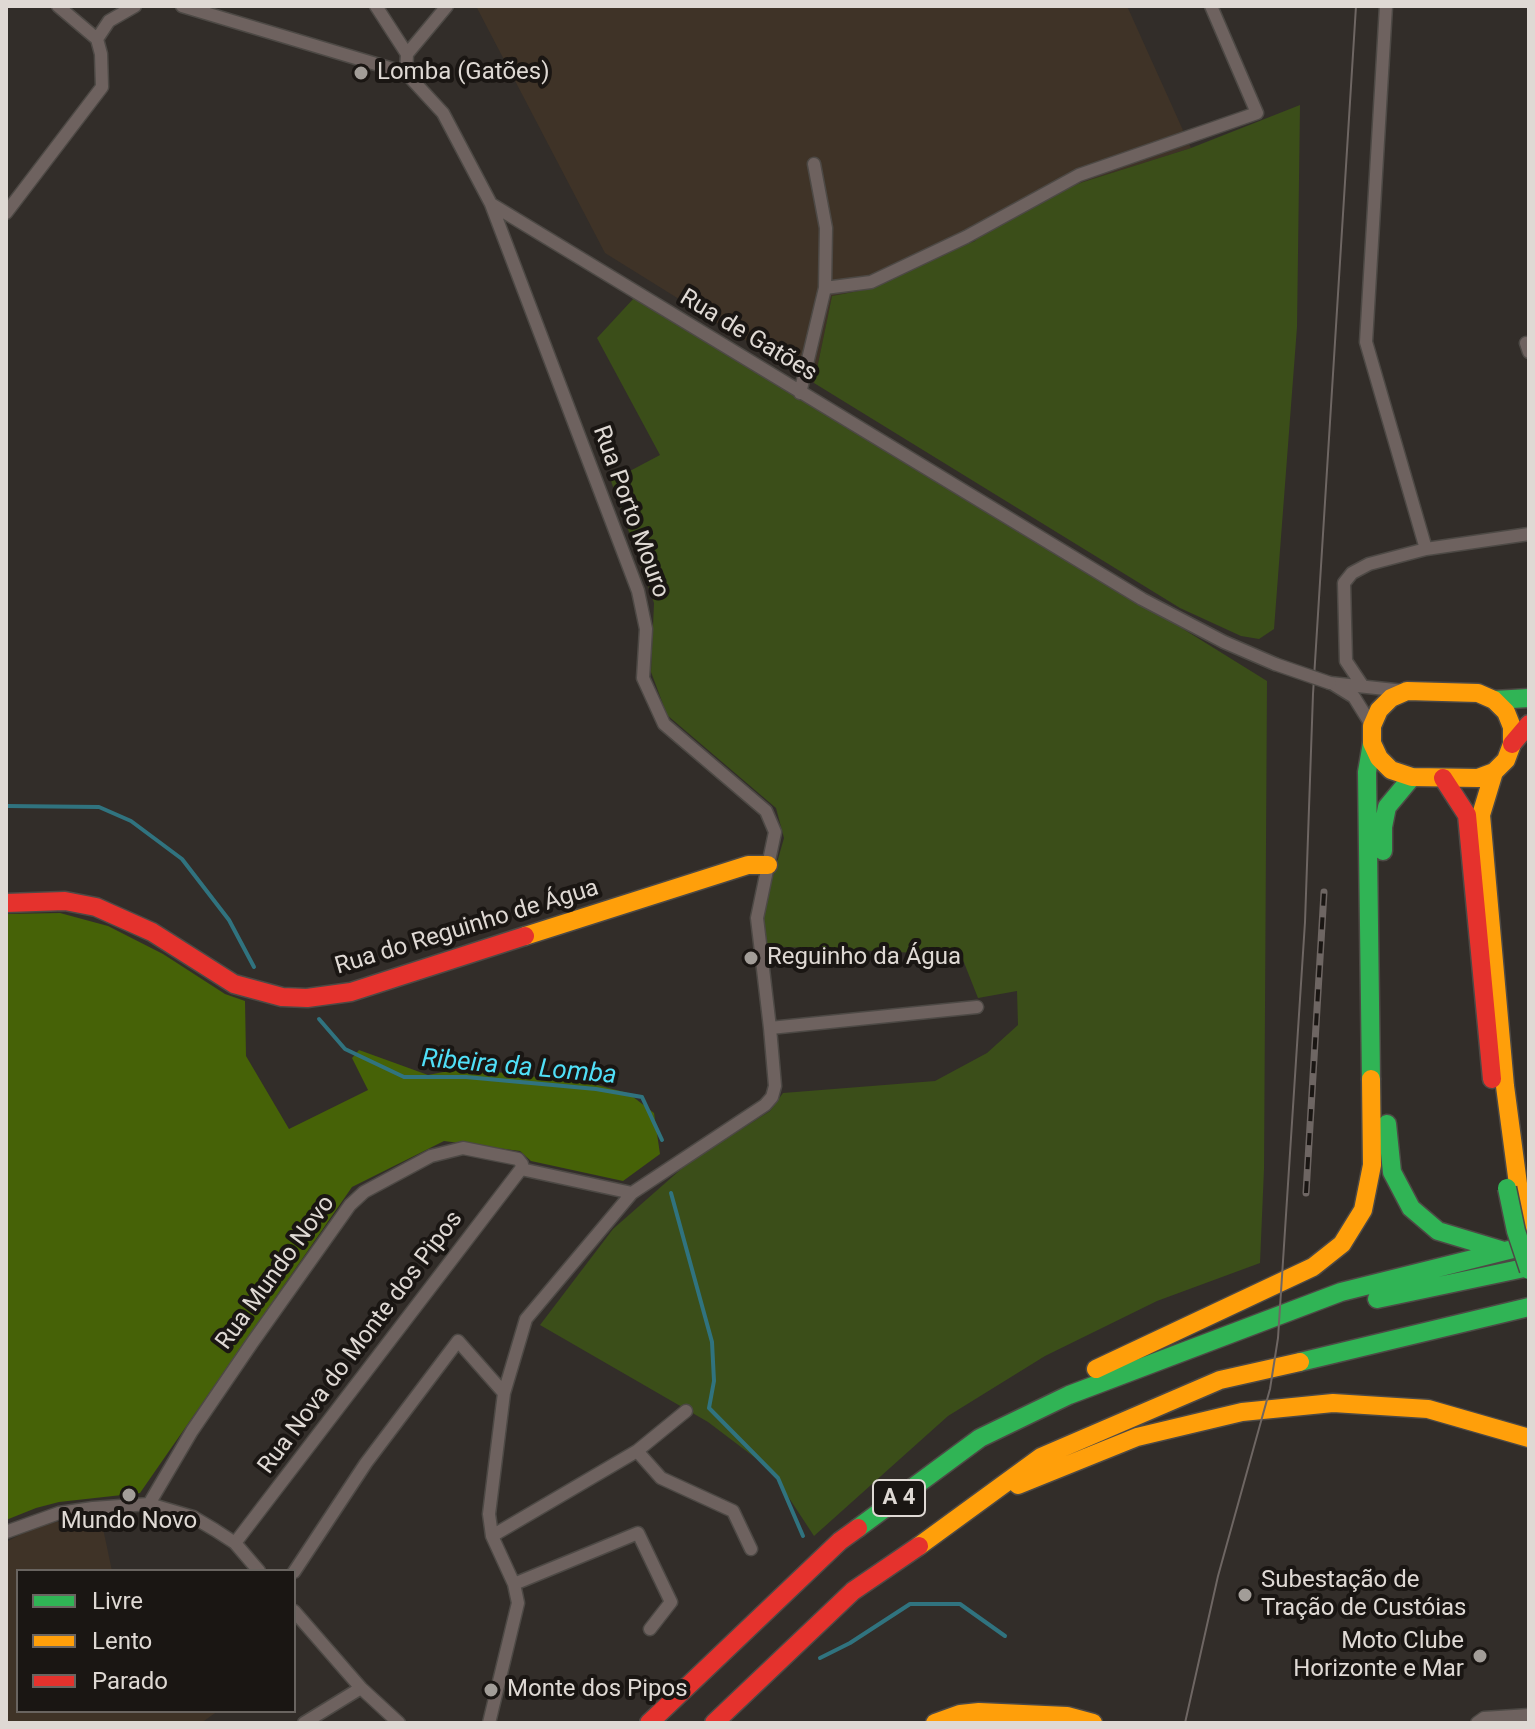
<!DOCTYPE html>
<html>
<head>
<meta charset="utf-8">
<style>
	body { margin:0 }
	#map { position:relative; width:1535px; height:1729px; overflow:hidden; background:#322d29; font-family:Roboto,sans-serif }
	canvas { display:block }
	.frame { position:absolute; inset:0; border:8px solid #dfd9d4; pointer-events:none }
	.legend { position:absolute; left:16px; top:1569px; width:280px; height:144px; box-sizing:border-box; background:#1a1613; border:2px solid #696460; margin:0; padding:10px 14px; list-style:none; font-size:24px; color:#dfd9d4 }
	.legend li { display:flex; align-items:center; gap:16px; height:40px }
	.legend b { width:40px; border:2px solid #696460 }
</style>
</head>
<body>
<div id="map">
<canvas width="1535" height="1729"></canvas>
<div class="frame"></div>
<ul class="legend">
<li><b style="height:10px;background:#30b455"></b>Livre</li>
<li><b style="height:10px;background:#ff9f0a"></b>Lento</li>
<li><b style="height:10px;background:#e5322d"></b>Parado</li>
</ul>
</div>
<script>
const g = document.querySelector('canvas').getContext('2d');
g.lineJoin = 'round';
function fill(path, color) { g.fillStyle = color; g.fill(path, 'evenodd'); }
const poly = rows => new Path2D(rows.map(r => 'M' + r).join(''));
function strokePath(path, color, width, dash) { g.strokeStyle = color; g.lineWidth = width; g.lineCap = dash ? 'butt' : 'round'; g.setLineDash(dash || []); g.stroke(path); }
function label(font, color, halo, rows, align = 'center') {
  g.font = font + ' Roboto,sans-serif'; g.lineWidth = 8; g.setLineDash([]); g.textBaseline = 'middle'; g.strokeStyle = halo; g.fillStyle = color; for (const [text, x, y, turn = 0] of rows) {
    g.save(); g.translate(x, y); g.rotate((+turn || 0) * Math.PI / 180); g.textAlign = isNaN(turn) ? turn : align; if (halo) g.strokeText(text, 0, 0); g.fillText(text, 0, 0); g.restore();
  }
}
const built = poly([
	[476,6,1127,6,1191,148,1083,182,975,240,916,264,874,288,832,296,814,383,605,253],
	[100,1514,112,1571,18,1571,18,1711,218,1711,201,1723,6,1723,6,1542,39,1525]
]);
const green = poly([
	[1300,105,1297,327,1274,629,1259,639,1241,636,1180,608,814,383,832,296,874,288,916,264,975,241,980,234,1039,200,1083,182,1191,148],
	[634,298,1072,560,1267,681,1264,1169,1260,1263,1157,1301,1045,1356,948,1416,814,1536,770,1469,708,1422,540,1325,613,1229,688,1163,770,1111,783,1093,935,1081,987,1053,1018,1025,1017,991,978,998,961,955,765,946,762,915,784,838,776,808,667,715,651,672,654,603,611,481,660,455,597,338]
]);
const forest = poly([
	[60,913,108,926,163,954,225,994,245,1001,246,1056,289,1129,368,1090,352,1058,359,1050,428,1075,464,1068,593,1084,628,1093,654,1113,660,1154,623,1181,531,1161,520,1151,444,1141,352,1187,140,1493,59,1502,36,1508,6,1520,6,914]
]);
const stream = poly([
	[6,806,99,807,131,821,182,859,229,920,254,967],
	[319,1019,345,1049,404,1077,466,1077,596,1089,642,1097,662,1140],
	[671,1193,712,1342,714,1381,709,1408,778,1478,803,1536],
	[820,1658,850,1643,910,1604,960,1604,1005,1636]
]);
const street = poly([
	[58,6,97,39],
	[182,6,406,73,443,113,491,204,638,591,646,629,643,678,664,724,766,811,775,832,757,918,770,1028,775,1086,772,1097,765,1105,632,1193,526,1319,504,1393,489,1514,492,1536,514,1584,518,1603,489,1723],
	[376,6,407,54,406,73],
	[407,54,447,6],
	[814,164,826,228,825,288],
	[491,204,1142,599,1224,642,1275,664],
	[6,213,102,87,101,54,97,39,109,21,135,6],
	[1526,343,1529,352],
	[800,393,825,288,871,282,966,237,1079,175,1257,113,1211,6],
	[1426,549,1529,534],
	[1330,683,1404,691],
	[1333,684,1354,697,1372,726],
	[1362,685,1346,661,1344,583,1352,573,1369,564,1426,549,1366,342,1386,6],
	[770,1028,977,1007],
	[521,1169,632,1193],
	[637,1451,661,1478,733,1511,751,1549],
	[149,1504,192,1431,252,1343,350,1205,364,1192,431,1156,463,1148,518,1159,522,1164,521,1169],
	[6,1532,59,1513,93,1508,149,1504,193,1517,215,1530,235,1543,259,1571],
	[492,1536,637,1451,686,1411],
	[235,1543,521,1169],
	[294,1572,366,1463,458,1341,504,1393],
	[514,1584,638,1533,671,1602,650,1629],
	[294,1611,361,1688,399,1723],
	[304,1723,361,1688],
	[1477,1723,1484,1718,1529,1715]
]);
const fast = poly([
	[1494,700,1529,698],
	[1383,851,1383,827,1387,807,1412,777],
	[1371,1079,1367,772,1372,743],
	[1387,1124,1392,1172,1411,1208,1438,1231,1501,1250],
	[1377,1299,1529,1267],
	[1300,1362,1529,1307],
	[858,1528,980,1438,1069,1395,1341,1292,1529,1245]
]);
const slow = poly([
	[1407,691,1478,693,1494,700,1506,712,1512,727,1512,744,1506,760,1494,772,1478,778,1412,777,1391,770,1379,758,1372,743,1372,726,1379,710,1391,698,1407,691],
	[1494,772,1481,815,1505,1086,1518,1184,1529,1234],
	[525,936,748,865,768,865],
	[1096,1369,1313,1267,1342,1244,1363,1210,1372,1165,1371,1079],
	[1018,1485,1137,1437,1242,1412,1333,1403,1428,1409,1529,1438],
	[919,1546,1041,1457,1220,1380,1300,1362],
	[935,1723,960,1714,979,1712,1067,1716,1093,1723]
]);
const jam = poly([
	[1512,744,1529,724],
	[1443,778,1467,815,1492,1079],
	[6,903,65,901,96,907,152,932,234,984,282,997,307,998,351,992,525,936],
	[649,1723,840,1541,858,1528],
	[714,1723,853,1591,919,1546]
]);
const tram = poly([
	[1185,1723,1218,1576,1270,1389,1278,1338,1305,922,1313,694,1356,6]
]);
const rail = poly([
	[1306,1193,1324,892]
]);
const streetBridge = poly([
	[1275,664,1330,683]
]);
const fastBridge = poly([
	[1507,1188,1516,1231,1529,1270]
]);
const markers = [
	[361,73,8,"#a29d98"],
	[751,958,8,"#a29d98"],
	[129,1495,8,"#a29d98"],
	[1245,1595,8,"#a29d98"],
	[1480,1656,8,"#a29d98"],
	[491,1690,8,"#a29d98"]
];
const shields = [
	[899,1498,52]
];
const shieldNames = [
	["A 4",899,1498]
];
const poiNames = [
	["Lomba (Gatões)",377,73],
	["Reguinho da Água",767,958],
	["Mundo Novo",129,1522,"center"],
	["Subestação de",1261,1581],
	["Tração de Custóias",1261,1609],
	["Moto Clube",1464,1642,"right"],
	["Horizonte e Mar",1464,1670,"right"],
	["Monte dos Pipos",507,1690]
];
const streetNames = [
	["Rua de Gatões",748,336,31],
	["Rua Porto Mouro",630,512,70],
	["Rua do Reguinho de Água",467,928,-17],
	["Rua Mundo Novo",276,1273,-54],
	["Rua Nova do Monte dos Pipos",361,1343,-53]
];
const waterNames = [
	["Ribeira da Lomba",519,1068,5]
];
fill(built, '#3f3327');
fill(green, '#3b4e19');
fill(forest, '#466207');
strokePath(stream, '#30737f', 4);
strokePath(street, '#4d4945', 15);
strokePath(fast, '#4d4945', 21);
strokePath(slow, '#4d4945', 21);
strokePath(jam, '#4d4945', 21);
strokePath(street, '#6e625f', 12);
strokePath(fast, '#30b455', 18);
strokePath(slow, '#ff9f0a', 18);
strokePath(jam, '#e5322d', 18);
strokePath(tram, '#6e6663', 2);
strokePath(rail, '#6e6663', 7);
strokePath(rail, '#1a1613', 4, [12]);
strokePath(streetBridge, '#4d4945', 15, []);
strokePath(fastBridge, '#4d4945', 21, []);
strokePath(streetBridge, '#6e625f', 12);
strokePath(fastBridge, '#30b455', 18);
for (const [x, y, r, color] of markers) { const dot = new Path2D(); dot.arc(x, y, r, 0, 2 * Math.PI); g.fillStyle = color; g.fill(dot); strokePath(dot, '#1a1613', 3); }
for (const [x, y, w] of shields) { const box = new Path2D(); box.roundRect(x - w / 2, y - 18, w, 36, 6); g.fillStyle = '#1a1613'; g.fill(box); strokePath(box, '#dfd9d4', 2); }
label('bold 22px', '#dfd9d4', null, shieldNames);
label('24px', '#dfd9d4', '#1a1613', poiNames, 'left');
label('24px', '#dfd9d4', '#1a1613', streetNames);
label('italic 26px', '#50dff7', '#1a1613', waterNames);
</script>
</body>
</html>
